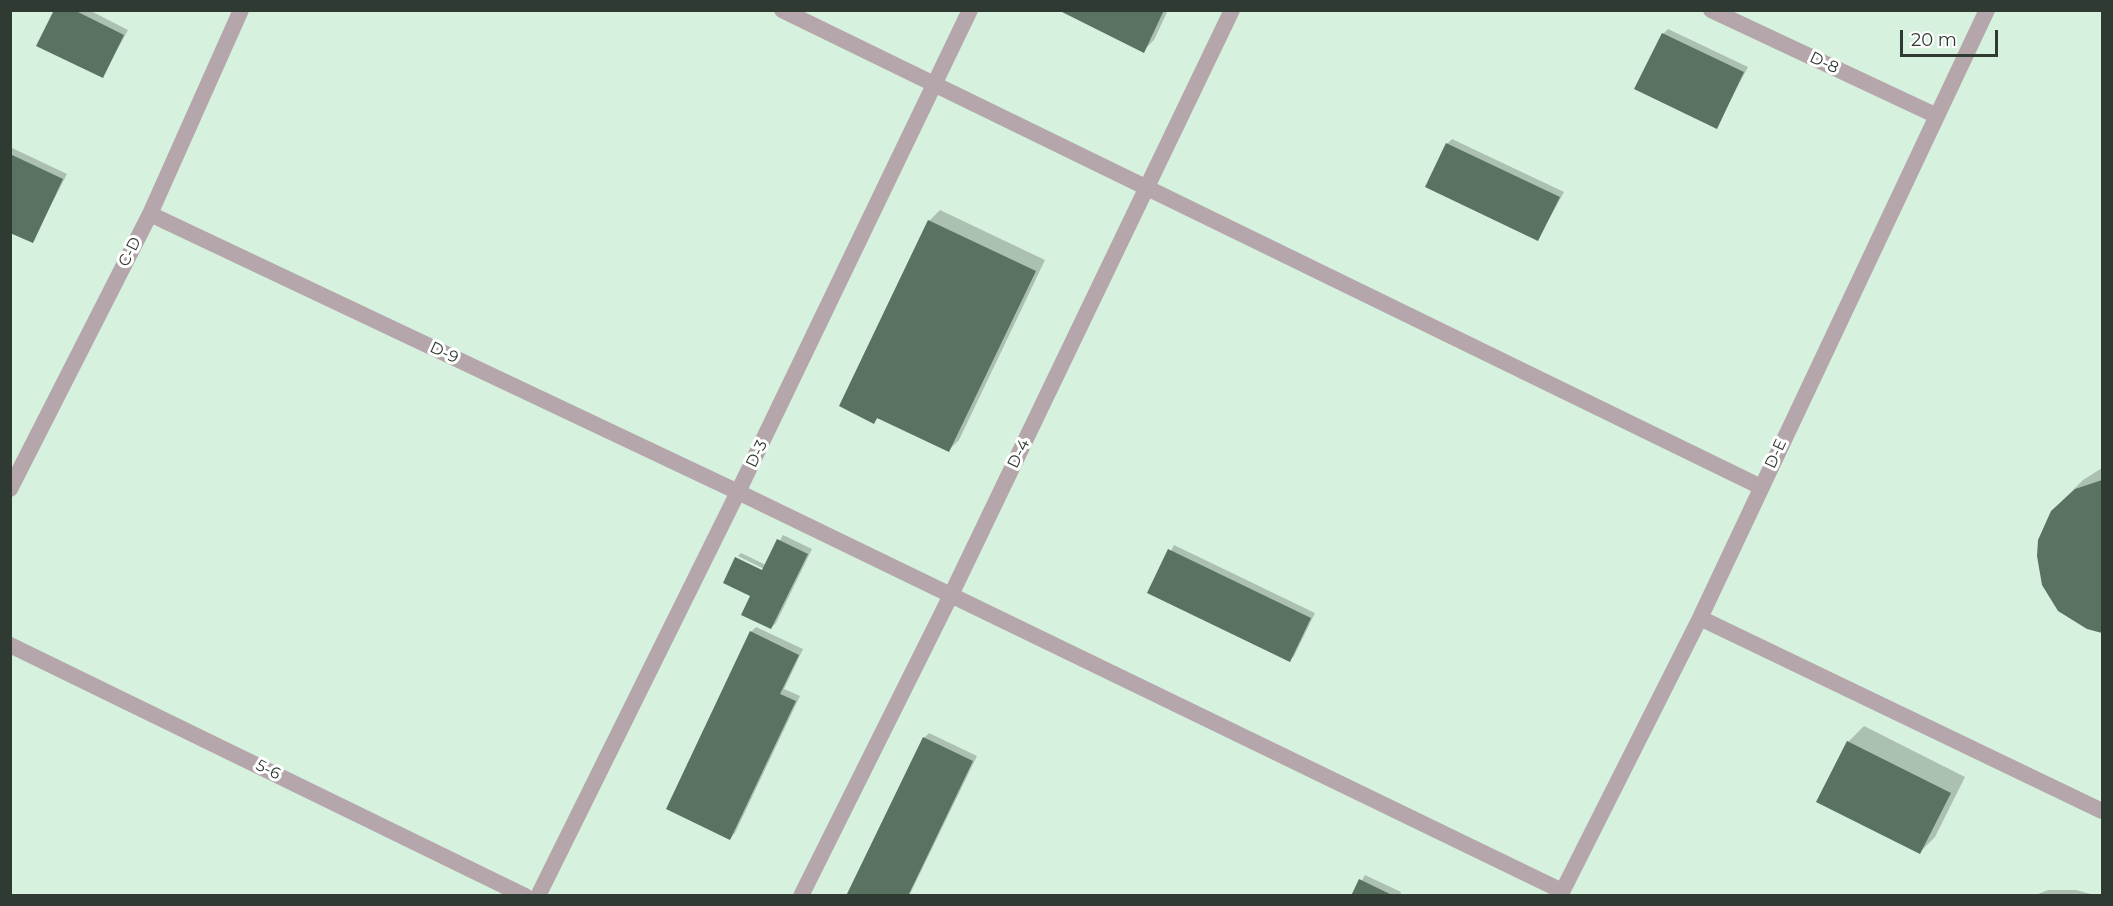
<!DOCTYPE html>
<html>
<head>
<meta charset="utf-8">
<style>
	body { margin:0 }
	#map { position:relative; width:2113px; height:906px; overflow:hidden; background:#d6f1de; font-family:Montserrat,sans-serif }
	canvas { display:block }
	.frame { position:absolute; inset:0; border:12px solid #2f3a32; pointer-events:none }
	.scale { position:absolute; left:1900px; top:30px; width:98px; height:27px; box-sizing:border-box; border:3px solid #2f3a32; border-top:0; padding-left:8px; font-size:18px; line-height:21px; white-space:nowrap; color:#2f3a32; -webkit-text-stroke:4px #fff; paint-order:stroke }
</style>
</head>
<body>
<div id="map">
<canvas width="2113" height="906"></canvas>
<div class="frame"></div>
<div class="scale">20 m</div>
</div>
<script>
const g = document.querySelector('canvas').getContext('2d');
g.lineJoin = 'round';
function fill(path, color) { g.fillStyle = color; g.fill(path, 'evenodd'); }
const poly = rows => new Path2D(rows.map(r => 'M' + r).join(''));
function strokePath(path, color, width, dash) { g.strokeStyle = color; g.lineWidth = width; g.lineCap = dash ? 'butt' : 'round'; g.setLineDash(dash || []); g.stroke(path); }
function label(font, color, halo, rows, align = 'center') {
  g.font = font + ' Montserrat,sans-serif'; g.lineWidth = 6; g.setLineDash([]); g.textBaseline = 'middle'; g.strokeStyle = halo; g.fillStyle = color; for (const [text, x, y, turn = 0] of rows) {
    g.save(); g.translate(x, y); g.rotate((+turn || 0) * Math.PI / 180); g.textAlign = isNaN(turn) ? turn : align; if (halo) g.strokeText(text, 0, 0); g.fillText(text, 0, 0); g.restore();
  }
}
const shadow = poly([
	[55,10,89,10,128,30,103,76],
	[1061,10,1168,10,1154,40,1143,51],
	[1668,29,1748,67,1716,127,1663,34],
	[1452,139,1564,192,1538,239,1447,144],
	[10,147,67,174,32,242,10,231],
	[940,210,1045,260,959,440,949,450,879,417,874,422,929,221],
	[2102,468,2102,631,2088,628,2046,524,2063,500,2083,480],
	[783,535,812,549,776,623,771,628,770,572,738,556,741,553,766,565],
	[1174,545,1315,613,1294,656,1289,661,1149,593],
	[756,627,803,649,784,689,800,696,735,833,730,838,751,632],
	[1864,726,1965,777,1935,837,1920,852,1818,801,1848,742],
	[929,733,977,756,909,896,848,896,924,738],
	[1365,875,1401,892,1400,896,1353,896],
	[2048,890,2076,890,2098,896,2033,896]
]);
const building = poly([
	[54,10,74,10,124,35,103,78,36,46],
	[1058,10,1164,10,1144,53],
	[1662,33,1744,72,1717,129,1634,89],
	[1446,143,1560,197,1538,241,1425,187],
	[10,154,63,179,33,243,10,233],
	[928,220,1036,271,949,452,877,418,874,424,839,406],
	[2102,480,2102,633,2087,629,2058,611,2042,585,2037,556,2038,540,2051,511,2075,489],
	[777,539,808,554,771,629,741,615,750,596,723,583,735,557,762,570],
	[1168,549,1311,618,1290,662,1147,593],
	[750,631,799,655,780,694,796,701,730,840,666,809],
	[923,737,973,761,908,896,846,896],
	[1847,741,1951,793,1920,854,1816,802],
	[1359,879,1394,896,1351,896]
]);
const service = poly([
	[782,10,1761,487],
	[1711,10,1937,116],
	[150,214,738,492,1562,891],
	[10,489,150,214,241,10],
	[1700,618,2102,811],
	[10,645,525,896],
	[538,896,738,492,970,10],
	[801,896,951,595,1232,10],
	[1560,896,1700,618,1987,10]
]);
const streetNames = [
	["D-8",1824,63,25],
	["C-D",130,252,-63],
	["D-9",444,353,25],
	["D-3",757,454,-64],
	["D-4",1019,454,-64],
	["D-E",1776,454,-65],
	["5-6",268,770,26]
];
fill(shadow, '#0003');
fill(building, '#5a7261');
strokePath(service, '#b4a6ab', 16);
label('16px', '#2f3a32', '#fff', streetNames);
</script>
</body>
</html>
